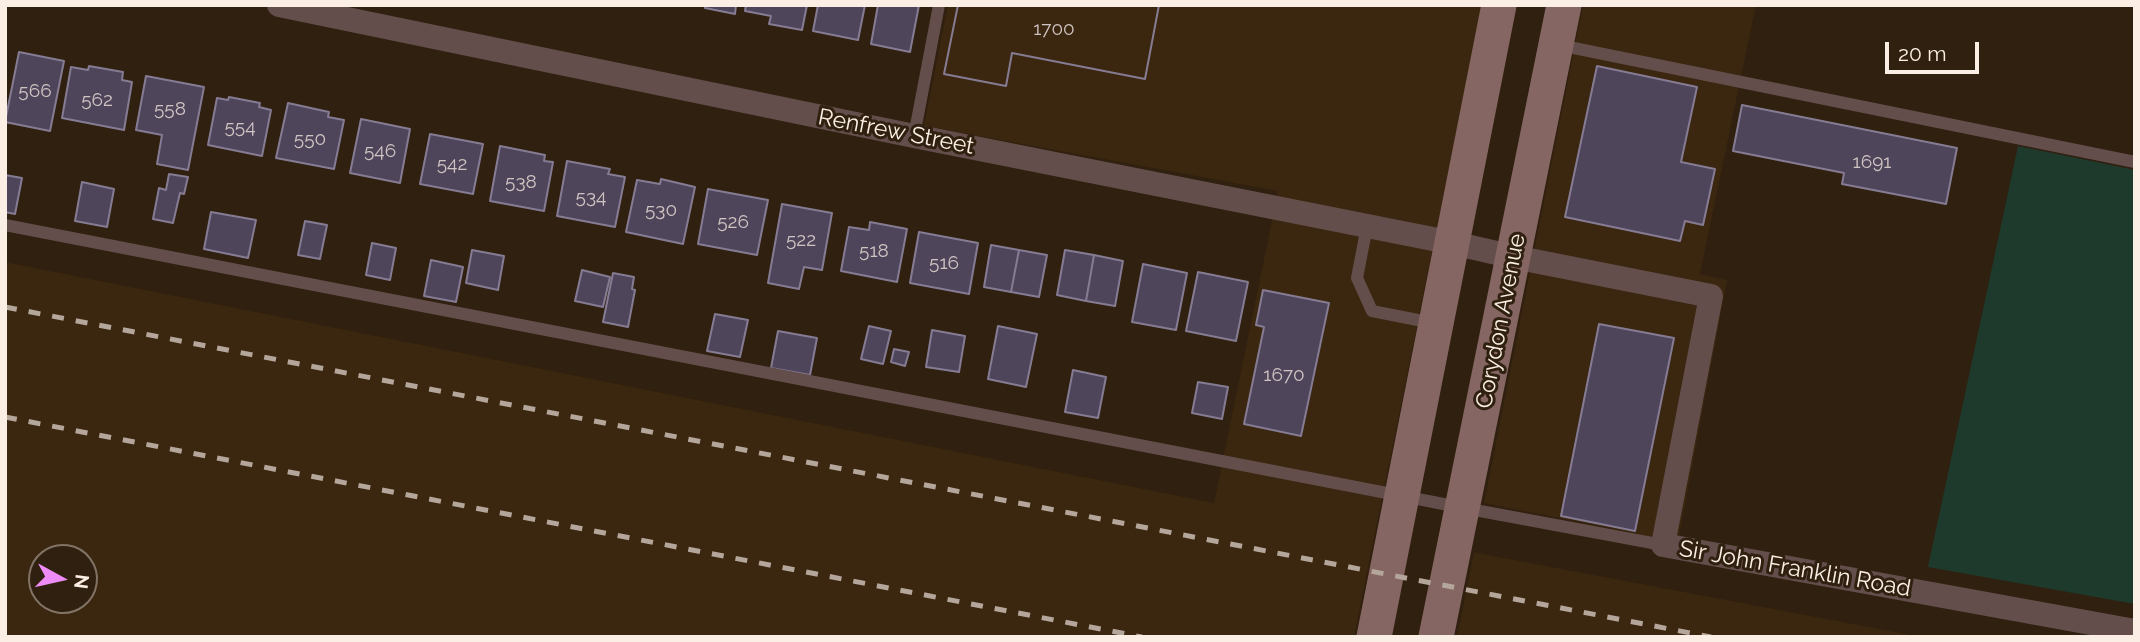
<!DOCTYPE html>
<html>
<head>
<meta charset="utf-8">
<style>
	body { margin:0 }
	#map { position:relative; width:2140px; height:642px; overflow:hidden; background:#30200f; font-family:Raleway,sans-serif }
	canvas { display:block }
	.frame { position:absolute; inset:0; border:7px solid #fbefe5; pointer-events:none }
	.north { position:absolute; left:28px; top:544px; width:70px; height:70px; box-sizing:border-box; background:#30200f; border:2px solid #817365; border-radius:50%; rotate:98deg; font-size:19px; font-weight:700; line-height:28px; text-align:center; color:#fbefe5 }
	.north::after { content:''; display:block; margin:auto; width:24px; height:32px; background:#ef8bf6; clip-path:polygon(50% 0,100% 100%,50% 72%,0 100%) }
	.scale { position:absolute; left:1885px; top:42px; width:94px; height:32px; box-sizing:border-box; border:4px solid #fbefe5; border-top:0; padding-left:9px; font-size:21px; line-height:24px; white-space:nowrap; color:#fbefe5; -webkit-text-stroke:5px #30200f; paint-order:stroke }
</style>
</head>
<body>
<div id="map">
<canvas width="2140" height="642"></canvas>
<div class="frame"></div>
<div class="north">N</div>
<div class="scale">20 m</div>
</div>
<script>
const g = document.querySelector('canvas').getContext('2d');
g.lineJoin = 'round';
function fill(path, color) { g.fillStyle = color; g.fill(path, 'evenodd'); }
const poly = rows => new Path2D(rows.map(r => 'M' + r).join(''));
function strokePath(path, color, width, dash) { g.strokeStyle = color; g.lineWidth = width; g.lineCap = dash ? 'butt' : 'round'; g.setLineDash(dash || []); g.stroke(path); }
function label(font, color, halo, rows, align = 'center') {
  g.font = font + ' Raleway,sans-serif'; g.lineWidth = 6; g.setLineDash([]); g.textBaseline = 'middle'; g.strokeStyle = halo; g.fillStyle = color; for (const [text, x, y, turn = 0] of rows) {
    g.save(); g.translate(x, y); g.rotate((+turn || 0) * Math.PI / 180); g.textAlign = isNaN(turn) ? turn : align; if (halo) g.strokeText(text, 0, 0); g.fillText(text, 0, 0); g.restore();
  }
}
const built = poly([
	[948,5,1482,5,1354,637,5,637,5,262,1214,503,1278,191,924,126],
	[42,558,84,558,84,600,42,600],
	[1583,5,1756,5,1700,274,1727,280,1678,542,1484,503],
	[1474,552,1488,555,1922,637,1457,637]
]);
const green = poly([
	[2018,146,2135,170,2135,604,1928,567]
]);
const building = poly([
	[705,5,736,5,735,14,705,8,705,5],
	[746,5,807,5,802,30,769,24,771,16,745,11,746,5],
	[818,5,865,5,858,40,813,31,818,5],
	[878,5,919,5,910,52,871,44,878,5],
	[958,5,1159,5,1145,79,1012,53,1006,86,944,74,958,5],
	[958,5,1159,5,1145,79,1012,53,1006,86,944,74,958,5],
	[19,52,64,61,50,131,5,122,19,52],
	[89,66,123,72,122,80,132,82,124,130,62,118,71,67,88,70,89,66],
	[1597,66,1697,87,1681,162,1715,169,1703,225,1685,221,1680,241,1565,217,1597,66],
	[146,76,204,87,188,170,157,164,162,135,136,130,146,76],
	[229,97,260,103,259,107,271,110,262,156,208,145,217,98,228,100,229,97],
	[288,103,329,112,328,117,344,120,334,169,276,158,288,103],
	[1742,105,1957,148,1946,204,1842,184,1844,173,1733,151,1742,105],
	[361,119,410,129,400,183,350,173,361,119],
	[430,134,483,144,473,194,420,184,430,134],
	[500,146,545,155,544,161,553,162,544,211,490,201,500,146],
	[567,161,610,169,608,174,625,177,615,227,557,216,567,161],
	[169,174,188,177,184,194,180,193,173,223,153,219,159,188,166,190,169,174],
	[5,175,22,178,15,214,5,212,5,175],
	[661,179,695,187,683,244,626,232,637,180,660,184,661,179],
	[82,182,114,189,107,227,75,221,82,182],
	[708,189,768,200,757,255,698,244,708,189],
	[782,204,832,213,822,270,804,267,799,289,768,283,782,204],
	[211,212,256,220,248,258,204,249,211,212],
	[305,221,327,225,320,259,298,255,305,221],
	[870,222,907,229,897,282,841,271,849,227,869,230,870,222],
	[919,232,978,243,969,294,910,283,919,232],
	[372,243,396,248,390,280,366,275,372,243],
	[991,245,1019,250,1011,292,984,287,991,245],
	[472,250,504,256,498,290,466,283,472,250],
	[1019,250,1047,255,1039,297,1011,292,1019,250],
	[1065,250,1094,255,1086,301,1057,295,1065,250],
	[1094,255,1123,261,1115,306,1086,301,1094,255],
	[431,260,463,267,456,302,424,296,431,260],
	[1143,264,1187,273,1176,330,1132,322,1143,264],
	[582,270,610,277,603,307,575,301,582,270],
	[1198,272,1248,282,1236,341,1186,331,1198,272],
	[613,273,634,277,632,289,635,290,628,327,603,322,613,273],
	[1263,290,1329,303,1301,436,1244,424,1264,327,1256,325,1263,290],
	[715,314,748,320,740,357,707,351,715,314],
	[1599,324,1674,338,1635,531,1561,516,1599,324],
	[869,326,891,331,883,364,861,359,869,326],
	[998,326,1037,334,1026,387,988,379,998,326],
	[932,330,965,336,959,372,926,367,932,330],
	[778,331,817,338,810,375,771,368,778,331],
	[894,349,909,352,905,366,891,362,894,349],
	[1073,370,1106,377,1098,418,1065,412,1073,370],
	[1198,382,1228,387,1222,419,1192,413,1198,382]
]);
const service = poly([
	[1559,45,2135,162],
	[914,136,939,5],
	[5,225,1464,508,1663,545],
	[1367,226,1357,278,1372,311,1433,323]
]);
const minor = poly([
	[279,5,914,136,1453,243,1514,257,1711,296,1663,545,2135,631]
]);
const secondary = poly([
	[1374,637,1499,5],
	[1436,637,1564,5]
]);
const rail = poly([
	[5,307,1711,637],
	[5,417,1142,637]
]);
const numberNames = [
	["1700",1054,29],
	["566",35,91],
	["562",97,100],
	["558",170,109],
	["554",240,127],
	["550",310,139],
	["546",380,151],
	["1691",1872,162],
	["542",452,164],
	["538",521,182],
	["534",591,197],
	["530",661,210],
	["526",733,222],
	["522",801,240],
	["518",874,251],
	["516",944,263],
	["1670",1284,375]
];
const streetNames = [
	["Renfrew Street",896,132,11],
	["Corydon Avenue",1501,321,-79],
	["Sir John Franklin Road",1795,569,10]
];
fill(built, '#3b260f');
fill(green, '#1e3a2d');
fill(building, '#4e455b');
strokePath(building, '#857c94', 2);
strokePath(service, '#634e4c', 12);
strokePath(minor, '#634e4c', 24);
strokePath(secondary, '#866663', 35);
strokePath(rail, '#b4a69a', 5, [12, 12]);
label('19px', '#d0c4c2', null, numberNames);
label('23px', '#fbefe5', '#30200f', streetNames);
</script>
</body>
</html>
